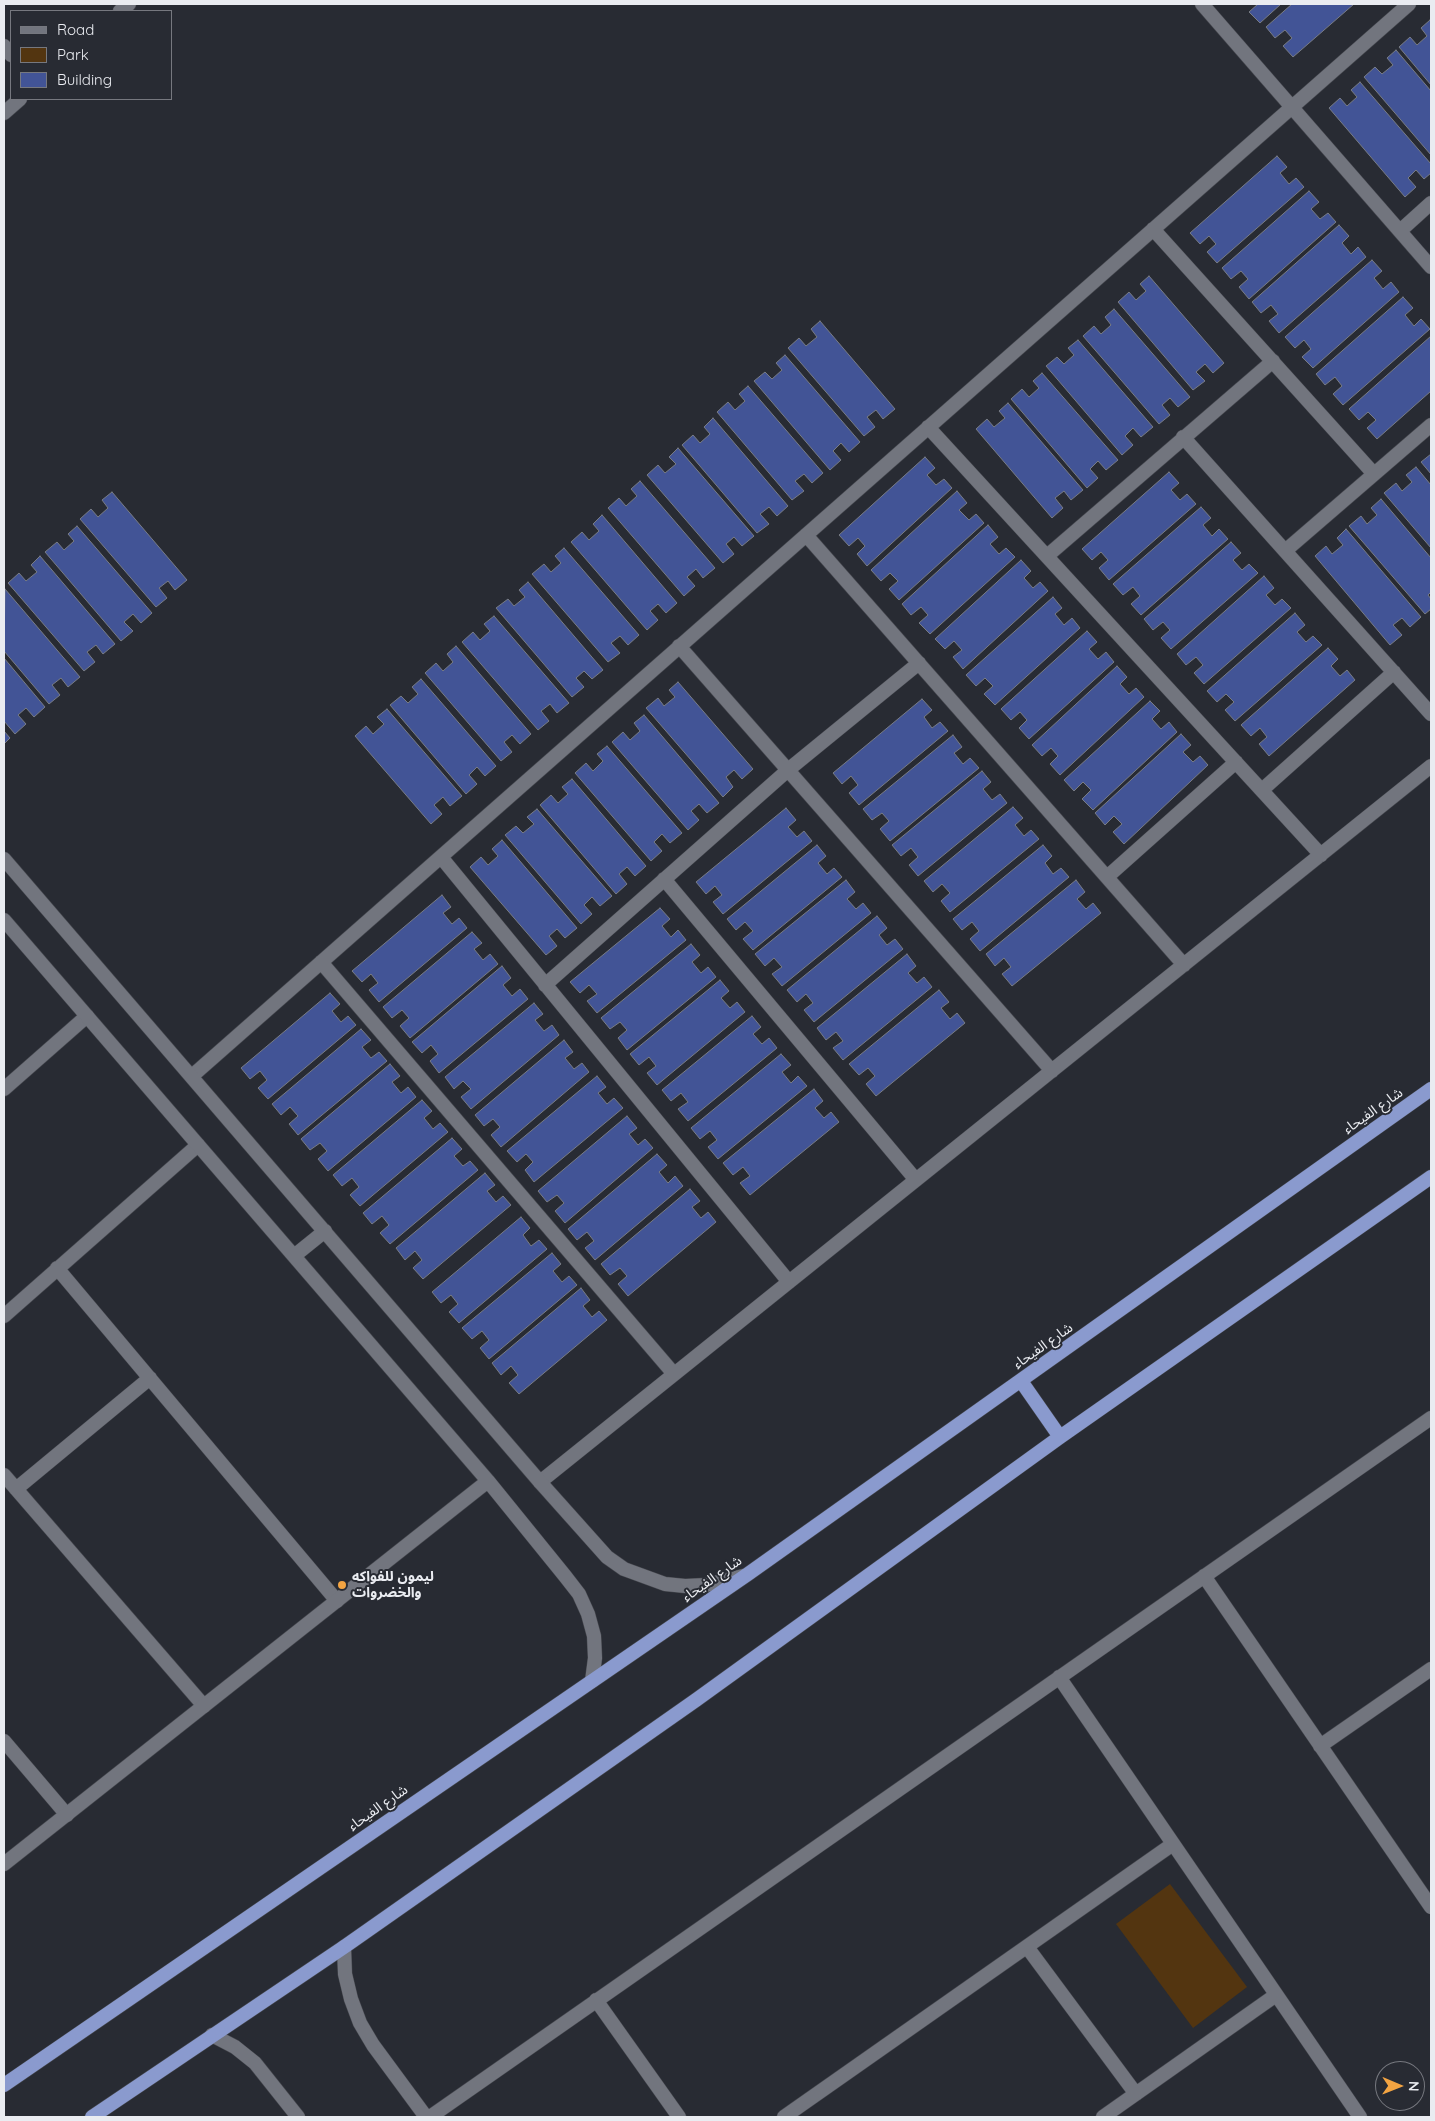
<!DOCTYPE html>
<html>
<head>
<meta charset="utf-8">
<style>
	body { margin:0 }
	#map { position:relative; width:1435px; height:2121px; overflow:hidden; background:#282b33; font-family:Quicksand,sans-serif }
	canvas { display:block }
	.frame { position:absolute; inset:0; border:5px solid #eaecf1; pointer-events:none }
	.legend { position:absolute; left:10px; top:10px; width:162px; height:90px; box-sizing:border-box; background:#282b33; border:1px solid #76787f; margin:0; padding:6px 9px; list-style:none; font-size:15px; color:#eaecf1 }
	.legend li { display:flex; align-items:center; gap:10px; height:25px }
	.legend b { width:25px; border:1px solid #76787f }
	.north { position:absolute; left:1375px; top:2061px; width:50px; height:50px; box-sizing:border-box; background:#282b33; border:1px solid #76787f; border-radius:50%; rotate:91deg; font-size:14px; font-weight:700; line-height:20px; text-align:center; color:#eaecf1 }
	.north::after { content:''; display:block; margin:auto; width:18px; height:22px; background:#f3a442; clip-path:polygon(50% 0,100% 100%,50% 72%,0 100%) }
</style>
</head>
<body>
<div id="map">
<canvas width="1435" height="2121"></canvas>
<div class="frame"></div>
<ul class="legend">
<li><b style="height:6px;background:#72757e"></b>Road</li>
<li><b style="height:14px;background:#533510"></b>Park</li>
<li><b style="height:14px;background:#425496"></b>Building</li>
</ul>
<div class="north">N</div>
</div>
<script>
const g = document.querySelector('canvas').getContext('2d');
g.lineJoin = 'round';
function fill(path, color) { g.fillStyle = color; g.fill(path, 'evenodd'); }
const poly = rows => new Path2D(rows.map(r => 'M' + r).join(''));
function strokePath(path, color, width, dash) { g.strokeStyle = color; g.lineWidth = width; g.lineCap = dash ? 'butt' : 'round'; g.setLineDash(dash || []); g.stroke(path); }
function label(font, color, halo, rows, align = 'center') {
  g.font = font + ' Quicksand,"Noto Sans Arabic",sans-serif'; g.lineWidth = 4; g.setLineDash([]); g.textBaseline = 'middle'; g.strokeStyle = halo; g.fillStyle = color; for (const [text, x, y, turn = 0] of rows) {
    g.save(); g.translate(x, y); g.rotate((+turn || 0) * Math.PI / 180); g.textAlign = isNaN(turn) ? turn : align; if (halo) g.strokeText(text, 0, 0); g.fillText(text, 0, 0); g.restore();
  }
}
const green = poly([
	[1170,1884,1247,1987,1193,2028,1116,1924]
]);
const building = poly([
	[1258,4,1281,4,1260,23,1249,12,1258,4],
	[1292,4,1354,4,1293,57,1283,46,1292,38,1285,30,1275,38,1266,27,1292,4],
	[1430,20,1431,21,1431,85,1399,47,1410,37,1417,45,1427,36,1421,28,1430,20],
	[1396,50,1431,91,1431,155,1364,77,1375,67,1382,74,1393,65,1387,58,1396,50],
	[1360,82,1431,164,1431,173,1424,179,1416,170,1408,178,1416,187,1405,197,1329,108,1340,98,1347,106,1357,97,1351,90,1360,82],
	[1277,156,1287,167,1280,173,1289,184,1296,178,1304,187,1217,263,1207,252,1216,244,1209,236,1200,244,1190,233,1277,156],
	[1309,191,1319,202,1311,209,1320,219,1328,213,1336,222,1249,299,1239,287,1248,279,1241,271,1231,279,1222,268,1309,191],
	[1339,225,1349,236,1342,243,1351,254,1358,247,1366,257,1279,333,1269,321,1278,314,1271,305,1261,313,1252,302,1339,225],
	[1372,260,1382,271,1374,278,1383,289,1391,282,1399,292,1313,368,1302,357,1311,349,1304,340,1295,348,1285,337,1372,260],
	[1149,276,1224,363,1213,373,1205,364,1196,372,1205,381,1193,390,1118,302,1129,292,1136,300,1146,291,1140,284,1149,276],
	[1403,297,1413,308,1405,315,1414,326,1421,319,1430,329,1343,405,1333,394,1342,386,1335,377,1325,385,1316,374,1403,297],
	[1114,309,1190,397,1178,407,1170,398,1162,405,1170,415,1159,424,1083,336,1094,326,1101,334,1111,325,1105,317,1114,309],
	[820,321,895,409,883,419,876,410,867,417,875,427,864,436,788,348,799,338,806,346,817,337,811,329,820,321],
	[1431,336,1431,391,1377,439,1367,428,1376,420,1368,412,1359,420,1349,409,1431,336],
	[1078,340,1153,427,1141,437,1133,428,1125,436,1133,445,1122,455,1046,366,1057,357,1064,364,1074,355,1068,348,1078,340],
	[785,355,860,442,849,452,841,443,833,451,841,460,830,470,754,381,765,372,772,379,782,370,776,363,785,355],
	[1042,373,1118,460,1106,470,1098,461,1090,469,1098,478,1087,488,1011,399,1022,389,1029,397,1039,388,1033,381,1042,373],
	[748,386,823,473,812,483,804,474,795,481,804,491,792,500,717,412,728,402,735,410,745,401,739,394,748,386],
	[1008,403,1083,490,1071,500,1064,491,1055,498,1063,508,1052,518,976,429,987,419,994,427,1005,418,999,411,1008,403],
	[713,418,788,506,777,516,769,507,760,514,769,524,757,533,682,445,693,435,700,443,710,434,704,427,713,418],
	[678,448,754,536,742,546,734,537,726,544,734,554,723,563,647,475,658,465,665,473,676,464,669,457,678,448],
	[1431,454,1431,474,1421,462,1431,454],
	[925,457,935,468,927,475,936,485,944,479,952,488,867,566,857,554,865,546,858,538,849,546,839,535,925,457],
	[1416,467,1431,485,1431,548,1384,493,1396,483,1402,491,1412,482,1406,475,1416,467],
	[1169,472,1179,483,1171,490,1180,500,1187,494,1196,504,1109,580,1099,568,1108,560,1101,552,1092,560,1082,549,1169,472],
	[640,481,715,568,703,578,696,569,687,577,695,586,684,596,608,508,619,498,626,506,637,496,631,489,640,481],
	[957,491,967,503,959,510,969,520,976,514,984,523,899,600,889,589,898,581,890,573,881,581,871,570,957,491],
	[112,492,187,580,175,590,168,581,159,588,167,598,156,607,80,519,91,509,98,517,108,508,102,500,112,492],
	[1381,499,1431,558,1431,592,1428,595,1431,599,1431,609,1425,614,1349,526,1361,516,1367,524,1377,515,1371,508,1381,499],
	[1201,507,1211,518,1203,525,1212,536,1219,529,1228,539,1141,615,1131,604,1140,596,1133,587,1123,595,1113,584,1201,507],
	[602,515,677,603,666,613,658,604,650,611,658,620,647,630,571,542,582,532,589,540,599,531,593,524,602,515],
	[988,525,998,537,990,544,999,554,1006,548,1015,557,930,634,919,623,928,615,921,607,911,615,902,604,988,525],
	[77,526,152,613,141,623,133,614,124,622,133,631,121,641,45,552,57,542,64,550,74,541,68,534,77,526],
	[1346,529,1421,617,1410,627,1402,618,1393,625,1402,635,1390,645,1315,556,1326,546,1332,554,1343,545,1337,538,1346,529],
	[1231,542,1241,553,1233,560,1242,570,1249,564,1258,573,1171,649,1161,638,1170,630,1163,622,1153,630,1144,619,1231,542],
	[564,548,639,635,628,645,620,636,611,643,620,653,608,662,532,574,544,564,551,572,561,563,555,556,564,548],
	[40,556,115,644,103,654,96,645,87,652,95,662,84,671,8,583,19,573,26,581,37,572,31,565,40,556],
	[1021,560,1031,571,1024,578,1033,588,1040,582,1048,591,963,669,953,657,962,650,954,641,945,649,935,639,1021,560],
	[1264,576,1274,588,1266,595,1275,605,1282,599,1291,608,1204,684,1194,673,1203,665,1196,657,1186,665,1177,654,1264,576],
	[528,582,603,670,592,679,584,671,576,678,584,687,572,697,496,608,508,599,514,606,525,597,519,590,528,582],
	[5,589,80,677,68,687,61,678,52,685,60,695,49,704,4,651,5,589],
	[1053,597,1062,608,1055,614,1064,625,1072,618,1080,628,995,705,984,694,993,686,985,678,976,686,966,675,1053,597],
	[1295,613,1305,625,1297,632,1306,642,1313,636,1322,645,1235,721,1225,710,1234,702,1226,694,1217,702,1207,691,1295,613],
	[494,616,569,703,557,713,550,704,541,711,549,721,538,730,462,642,473,632,480,640,490,631,484,624,494,616],
	[1087,631,1097,642,1089,649,1098,659,1106,652,1114,662,1029,739,1019,728,1027,720,1020,712,1011,720,1001,709,1087,631],
	[456,646,531,734,520,744,512,735,504,742,512,752,501,761,425,673,436,663,443,671,453,662,447,654,456,646],
	[1328,648,1338,659,1331,666,1340,676,1347,670,1355,680,1269,756,1259,744,1267,737,1260,728,1251,736,1241,725,1328,648],
	[4,658,45,707,34,717,26,708,18,715,26,724,15,734,4,721,4,658],
	[1117,666,1127,677,1120,684,1129,694,1136,688,1144,697,1060,775,1050,764,1058,756,1051,748,1042,756,1032,745,1117,666],
	[421,679,496,766,485,776,477,767,469,775,477,784,466,794,390,705,401,696,408,703,418,694,412,687,421,679],
	[678,682,753,769,742,779,734,770,726,777,733,787,723,797,646,708,658,698,664,706,675,697,669,690,678,682],
	[922,699,932,710,924,717,932,728,940,722,948,731,859,805,849,793,858,785,851,776,842,784,833,773,922,699],
	[1150,701,1160,711,1152,719,1161,729,1169,722,1177,732,1093,810,1082,799,1091,790,1083,782,1074,791,1064,780,1150,701],
	[387,709,462,796,450,806,443,797,434,805,442,814,431,824,355,736,366,726,373,734,384,724,377,717,387,709],
	[644,715,719,803,707,813,699,804,691,811,699,820,688,830,612,742,623,732,630,740,640,731,634,723,644,715],
	[4,731,10,738,4,744,4,731],
	[1181,734,1191,745,1183,752,1193,762,1200,756,1208,765,1124,844,1113,832,1122,824,1114,816,1105,825,1095,813,1181,734],
	[953,735,962,747,954,753,963,764,970,758,979,768,890,841,880,829,889,821,882,813,872,820,863,809,953,735],
	[607,746,682,833,670,843,662,834,654,842,662,851,651,861,575,773,586,763,593,771,603,761,597,754,607,746],
	[982,771,991,782,983,789,992,800,1000,794,1007,803,918,876,909,865,918,857,911,848,901,856,892,845,982,771],
	[572,779,646,866,635,876,627,867,619,874,627,884,616,894,540,805,551,795,558,803,568,794,562,787,572,779],
	[1013,807,1023,818,1015,825,1024,836,1031,830,1039,839,950,912,941,901,950,893,942,884,933,892,924,881,1013,807],
	[786,808,796,820,788,827,797,837,804,831,812,841,723,914,713,902,722,895,715,886,706,894,696,882,786,808],
	[537,809,612,896,600,906,592,897,584,905,592,914,581,924,505,835,516,826,523,833,534,824,527,817,537,809],
	[502,840,577,928,565,938,557,929,549,936,557,946,546,955,470,867,481,857,488,865,498,856,492,849,502,840],
	[817,845,826,856,818,863,827,874,834,868,842,877,753,950,743,939,753,931,745,922,736,930,727,919,817,845],
	[1043,845,1052,856,1045,863,1053,874,1061,868,1069,877,980,951,970,939,979,931,972,922,962,930,953,919,1043,845],
	[846,880,855,892,847,899,856,909,863,903,871,913,782,986,772,974,782,967,774,958,765,966,755,954,846,880],
	[1076,880,1085,892,1077,899,1086,909,1093,903,1101,913,1012,986,1002,974,1011,967,1004,958,995,966,986,954,1076,880],
	[442,895,451,907,443,913,452,924,459,918,467,928,379,1002,369,990,378,983,371,974,362,982,352,971,442,895],
	[660,908,670,919,662,926,671,937,678,930,686,940,597,1013,587,1001,597,994,589,985,580,993,570,982,660,908],
	[877,916,887,928,879,935,887,945,895,939,903,949,814,1022,804,1010,813,1003,806,994,797,1002,787,990,877,916],
	[472,932,482,943,474,949,483,960,490,954,498,964,410,1038,400,1026,409,1018,402,1010,392,1018,383,1007,472,932],
	[691,944,700,955,692,962,701,973,708,967,716,977,627,1050,618,1038,627,1030,620,1022,610,1029,601,1018,691,944],
	[907,954,916,966,908,973,917,983,924,977,932,987,843,1060,833,1048,843,1041,836,1032,826,1040,817,1028,907,954],
	[502,966,511,978,503,985,512,996,520,989,528,999,439,1073,430,1061,438,1054,431,1045,422,1053,412,1042,502,966],
	[720,980,729,991,721,998,730,1008,737,1002,745,1012,657,1085,647,1073,656,1066,649,1057,639,1065,630,1054,720,980],
	[939,990,949,1002,941,1008,950,1019,957,1013,965,1023,876,1096,866,1084,875,1076,868,1068,859,1075,849,1064,939,990],
	[330,993,340,1004,332,1011,341,1022,348,1016,356,1025,268,1099,258,1088,267,1080,260,1071,250,1079,241,1068,330,993],
	[534,1003,543,1014,535,1020,544,1031,552,1025,559,1035,471,1109,461,1097,471,1089,463,1081,454,1089,445,1077,534,1003],
	[752,1016,761,1027,753,1034,762,1044,769,1038,777,1048,688,1121,678,1109,688,1102,681,1093,671,1101,662,1090,752,1016],
	[361,1029,371,1040,362,1047,371,1058,379,1052,387,1061,298,1135,289,1124,298,1116,290,1107,281,1115,272,1104,361,1029],
	[564,1040,573,1052,565,1058,574,1069,582,1063,589,1072,501,1147,491,1135,500,1127,493,1119,484,1126,475,1115,564,1040],
	[781,1054,791,1065,782,1072,791,1083,798,1076,807,1086,718,1159,708,1147,717,1140,710,1131,700,1139,691,1128,781,1054],
	[390,1064,400,1076,392,1082,401,1093,408,1087,416,1097,328,1171,318,1159,327,1151,320,1143,310,1150,301,1139,390,1064],
	[597,1076,606,1087,598,1093,607,1104,614,1098,623,1108,534,1182,525,1170,533,1162,526,1154,517,1162,507,1151,597,1076],
	[814,1089,823,1101,815,1108,824,1118,831,1112,839,1122,750,1195,740,1183,750,1176,743,1167,733,1175,723,1163,814,1089],
	[422,1100,432,1111,424,1118,433,1129,440,1123,448,1132,360,1206,350,1195,359,1187,352,1178,342,1186,333,1175,422,1100],
	[627,1116,637,1128,629,1134,638,1145,645,1139,653,1148,565,1223,555,1211,564,1203,557,1195,547,1202,538,1191,627,1116],
	[452,1138,462,1149,454,1156,463,1166,470,1161,478,1170,390,1244,380,1233,389,1225,382,1216,372,1224,363,1213,452,1138],
	[657,1154,667,1165,659,1172,668,1183,675,1176,683,1186,595,1260,585,1248,594,1241,587,1232,577,1240,568,1229,657,1154],
	[485,1173,495,1185,487,1191,496,1202,503,1196,511,1205,423,1279,413,1268,422,1260,415,1251,405,1260,396,1248,485,1173],
	[690,1189,700,1201,692,1207,701,1218,708,1212,716,1222,628,1296,618,1284,627,1276,620,1268,610,1275,601,1264,690,1189],
	[521,1217,530,1228,523,1235,531,1246,539,1240,547,1249,459,1323,449,1312,458,1304,451,1295,441,1303,432,1292,521,1217],
	[552,1253,561,1264,553,1271,562,1282,569,1276,577,1285,489,1359,480,1348,489,1340,482,1331,472,1339,462,1328,552,1253],
	[581,1288,590,1300,583,1306,592,1317,599,1311,607,1320,519,1394,509,1383,518,1375,511,1366,501,1375,492,1363,581,1288]
]);
const minor = poly([
	[1202,4,1431,267],
	[120,11,129,4],
	[4,46,11,55],
	[4,113,20,99],
	[1153,229,1374,474],
	[1400,231,1431,203],
	[928,427,1321,855],
	[1183,437,1431,714],
	[806,535,1184,965],
	[1285,551,1431,425],
	[1047,556,1273,361],
	[679,646,1052,1071],
	[1262,790,1394,672],
	[441,857,789,1282],
	[1107,877,1236,762],
	[664,879,916,1180],
	[321,962,674,1374],
	[545,985,788,770,919,663],
	[192,1076,1409,4],
	[4,1089,87,1016],
	[57,1268,337,1601],
	[4,1316,198,1145],
	[4,1475,204,1706],
	[540,1482,1431,766],
	[16,1489,150,1378],
	[1204,1576,1431,1907],
	[1059,1677,1360,2117],
	[4,1741,67,1815],
	[1320,1746,1431,1669],
	[344,1947,345,1974,351,1999,360,2023,373,2045,426,2117],
	[1027,1947,1136,2094],
	[596,2000,679,2117],
	[212,2035,235,2047,255,2063,298,2117],
	[430,2117,1431,1418],
	[784,2117,1173,1844],
	[1103,2117,1276,1995]
]);
const tertiary = poly([
	[4,859,540,1482,607,1557,624,1569,665,1584,685,1586,706,1585,743,1576],
	[4,920,488,1481,565,1576,579,1594,588,1614,594,1636,595,1658,592,1681],
	[294,1256,325,1231],
	[4,1864,488,1481]
]);
const trunk = poly([
	[1021,1381,1060,1437],
	[4,2085,748,1574,1431,1089],
	[92,2117,344,1947,696,1700,1060,1437,1431,1177]
]);
const markers = [
	[342,1585,5,"#f3a442"]
];
const streetNames = [
	["شارع الفيحاء",1373,1111,-35],
	["شارع الفيحاء",1043,1346,-35],
	["شارع الفيحاء",712,1579,-35],
	["شارع الفيحاء",378,1808,-35]
];
const poiNames = [
	["ليمون للفواكه",352,1577],
	["والخضروات",352,1593]
];
fill(green, '#533510');
fill(building, '#425496');
strokePath(building, '#787c85', 1);
strokePath(minor, '#45474e', 15);
strokePath(tertiary, '#45474e', 15);
strokePath(trunk, '#45474e', 15);
strokePath(minor, '#72757e', 14);
strokePath(tertiary, '#72757e', 14);
strokePath(trunk, '#8a9ace', 14);
for (const [x, y, r, color] of markers) { const dot = new Path2D(); dot.arc(x, y, r, 0, 2 * Math.PI); g.fillStyle = color; g.fill(dot); strokePath(dot, '#282b33', 2); }
label('14px', '#eaecf1', '#282b33', streetNames);
label('bold 14px', '#eaecf1', '#282b33', poiNames, 'left');
</script>
</body>
</html>
